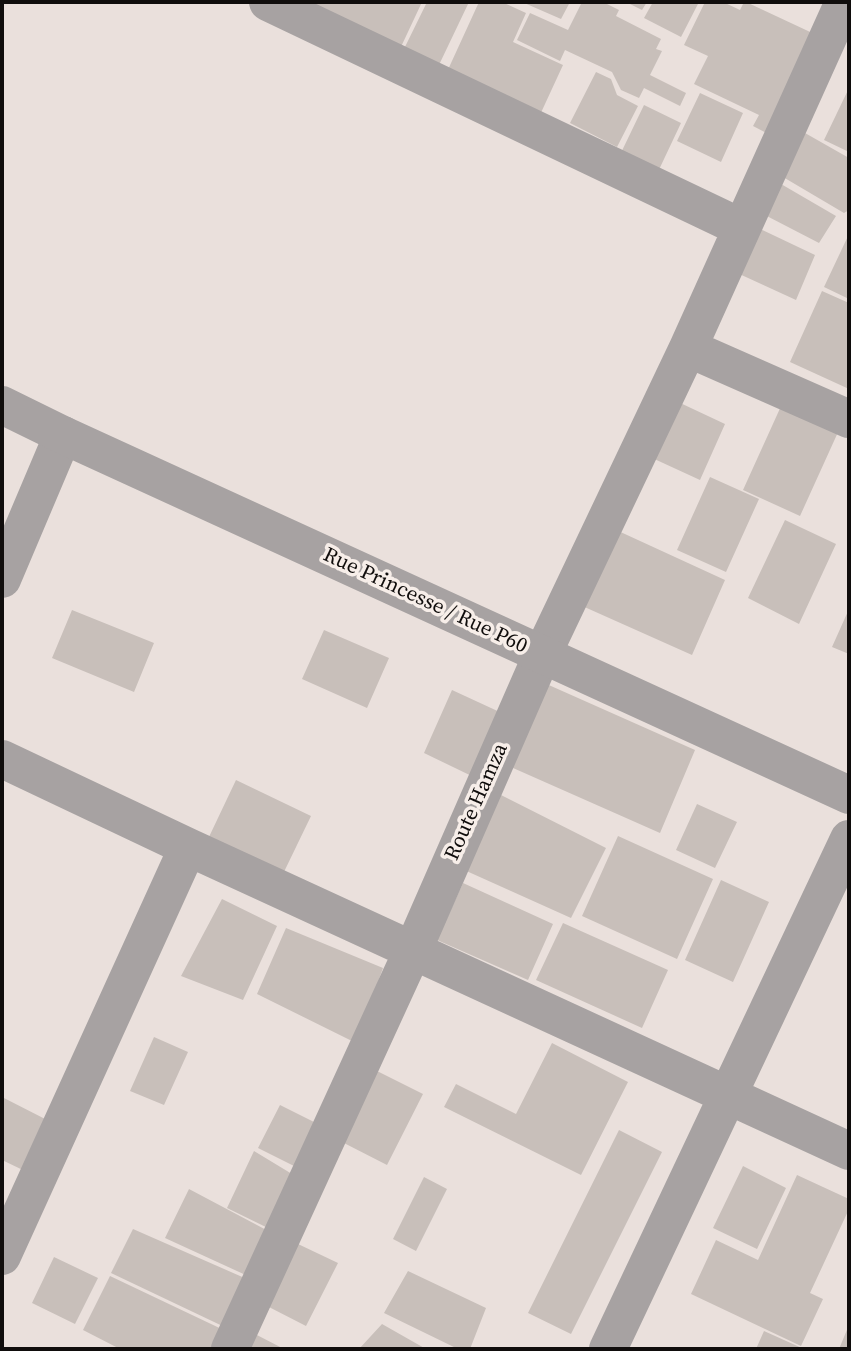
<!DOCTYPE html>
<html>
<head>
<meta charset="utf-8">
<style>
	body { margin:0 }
	#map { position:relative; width:851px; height:1351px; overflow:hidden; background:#eae0dc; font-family:"Source Serif 4",serif }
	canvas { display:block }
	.frame { position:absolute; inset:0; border:4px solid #100d0c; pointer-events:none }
</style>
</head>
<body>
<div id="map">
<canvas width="851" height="1351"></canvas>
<div class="frame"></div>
</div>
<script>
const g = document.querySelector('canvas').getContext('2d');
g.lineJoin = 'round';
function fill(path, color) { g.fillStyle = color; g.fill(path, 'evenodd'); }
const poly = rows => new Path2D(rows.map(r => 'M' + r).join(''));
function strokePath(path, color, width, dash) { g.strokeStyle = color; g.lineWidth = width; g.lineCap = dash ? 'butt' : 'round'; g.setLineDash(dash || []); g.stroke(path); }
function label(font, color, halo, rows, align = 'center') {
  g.font = font + ' "Source Serif 4",serif'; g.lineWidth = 7; g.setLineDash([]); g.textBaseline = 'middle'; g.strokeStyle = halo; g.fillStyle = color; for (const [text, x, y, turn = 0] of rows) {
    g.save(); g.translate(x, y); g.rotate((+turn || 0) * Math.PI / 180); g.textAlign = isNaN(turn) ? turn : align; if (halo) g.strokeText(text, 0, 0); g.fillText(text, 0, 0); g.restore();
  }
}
const building = poly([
	[314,2,422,2,400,49,311,8],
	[427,2,469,2,438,67,403,51],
	[479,2,502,2,526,13,513,42,563,65,539,117,446,74],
	[522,2,570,2,561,19],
	[582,2,603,2,619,10,616,16,661,39,656,49,662,51,650,75,686,93,680,106,644,88,639,98,621,90,612,72,565,50,560,61,517,40,530,13,568,30],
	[626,2,647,2,642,10],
	[653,2,699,2,681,37,644,18],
	[705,2,723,2,740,10,744,2,746,2,823,38,776,138,753,126,759,115,694,84,708,56,684,45],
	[596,72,611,79,617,95,638,106,617,147,570,123],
	[849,88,849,152,824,140],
	[700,93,743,113,721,162,677,141],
	[644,105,681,123,656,176,618,159],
	[805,133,849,158,849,210,844,213,783,177],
	[781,184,836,216,819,243,761,213],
	[754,226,815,255,796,300,735,272],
	[849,234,849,299,824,287],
	[822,291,849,303,849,389,790,362],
	[676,401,725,424,700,480,650,457],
	[782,404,839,430,800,516,743,490],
	[710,477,759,499,726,572,677,550],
	[785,520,836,544,799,624,748,598],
	[614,529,725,580,692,655,580,605],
	[849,609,849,654,832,647],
	[72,610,154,643,134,692,52,658],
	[324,630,389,658,367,708,302,679],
	[542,682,695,750,660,833,504,764],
	[452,690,504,714,482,781,424,753],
	[236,780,311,816,282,876,208,839],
	[497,793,606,848,571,918,462,869],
	[697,804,737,822,715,868,676,850],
	[618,836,713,879,677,959,582,916],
	[721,880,769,902,733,982,685,960],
	[463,883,553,924,528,980,437,940],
	[222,899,277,926,243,1000,181,976],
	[563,923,668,970,642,1028,536,980],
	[286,928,383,968,356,1043,257,994],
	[154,1037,188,1052,164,1105,130,1091],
	[552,1043,628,1082,581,1175,444,1107,456,1084,516,1114],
	[377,1071,423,1094,387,1165,342,1142],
	[2,1097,49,1121,27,1172,2,1160],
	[280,1105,320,1125,298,1168,258,1148],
	[619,1130,662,1152,571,1334,528,1313],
	[254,1151,292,1174,272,1230,227,1208],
	[743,1166,786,1188,757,1249,713,1228],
	[797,1175,849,1199,849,1209,810,1293,823,1299,801,1346,691,1294,716,1240,758,1260],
	[424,1177,447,1189,416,1251,393,1239],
	[189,1189,272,1233,250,1277,165,1238],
	[133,1229,256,1283,233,1331,111,1273],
	[298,1244,338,1263,306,1326,267,1306],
	[54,1257,98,1278,75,1324,32,1303],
	[408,1271,486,1308,470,1349,458,1349,384,1313],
	[110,1276,230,1333,218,1349,120,1349,83,1330],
	[382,1324,426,1349,359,1349],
	[849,1325,849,1349,839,1349],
	[764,1331,804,1349,756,1349],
	[255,1334,284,1349,247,1349]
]);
const minor = poly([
	[268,2,742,228],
	[688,348,849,419],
	[2,579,63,435],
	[2,759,188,847,849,1151],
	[2,1256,188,847],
	[230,1349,413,950,542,655,688,348,844,2],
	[608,1349,849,839]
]);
const tertiary = poly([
	[2,405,63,435,849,795]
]);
const streetNames = [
	["Rue Princesse / Rue P60",425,601,25],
	["Route Hamza",477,802,-66]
];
fill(building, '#c8bfba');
strokePath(minor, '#a7a2a2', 38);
strokePath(tertiary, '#a7a2a2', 38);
label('21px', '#100d0c', '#f7eee9', streetNames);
</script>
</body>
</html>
